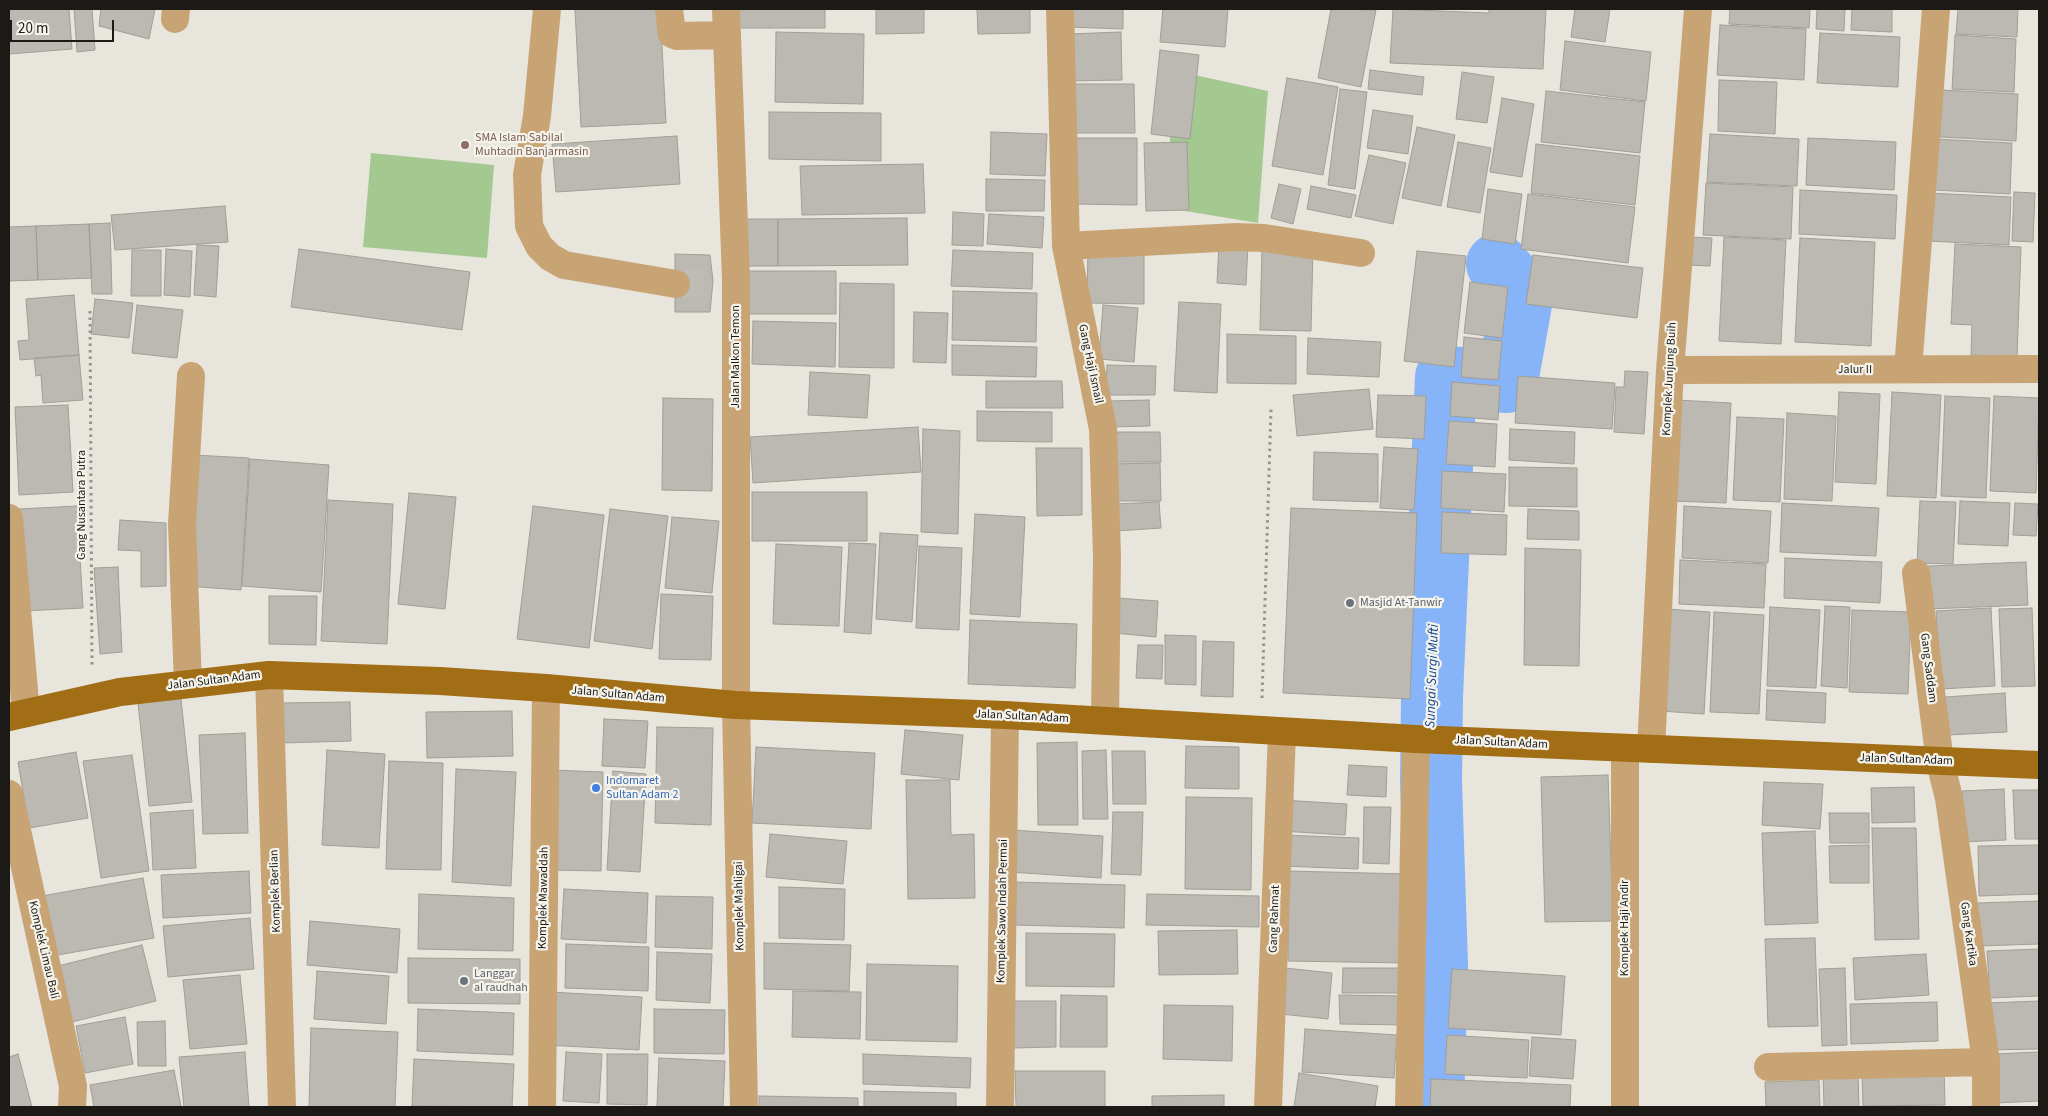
<!DOCTYPE html>
<html>
<head>
<meta charset="utf-8">
<style>
	body { margin:0 }
	#map { position:relative; width:2048px; height:1116px; overflow:hidden; background:#e8e5dd; font-family:"Source Sans 3",sans-serif }
	canvas { display:block }
	.frame { position:absolute; inset:0; border:10px solid #1b1a17; pointer-events:none }
	.scale { position:absolute; left:10px; top:20px; width:104px; height:22px; box-sizing:border-box; border:2px solid #1b1a17; border-top:0; padding-left:6px; font-size:15px; line-height:18px; white-space:nowrap; color:#1b1a17; -webkit-text-stroke:4px #f5f3ea; paint-order:stroke }
</style>
</head>
<body>
<div id="map">
<canvas width="2048" height="1116"></canvas>
<div class="frame"></div>
<div class="scale">20 m</div>
</div>
<script>
const g = document.querySelector('canvas').getContext('2d');
g.lineJoin = 'round';
function fill(path, color) { g.fillStyle = color; g.fill(path, 'evenodd'); }
const poly = rows => new Path2D(rows.map(r => 'M' + r).join(''));
function strokePath(path, color, width, dash) { g.strokeStyle = color; g.lineWidth = width; g.lineCap = dash ? 'butt' : 'round'; g.setLineDash(dash || []); g.stroke(path); }
function label(font, color, halo, rows, align = 'center') {
  g.font = font + ' "Source Sans 3",sans-serif'; g.lineWidth = 4.5; g.setLineDash([]); g.textBaseline = 'middle'; g.strokeStyle = halo; g.fillStyle = color; for (const [text, x, y, turn = 0] of rows) {
    g.save(); g.translate(x, y); g.rotate((+turn || 0) * Math.PI / 180); g.textAlign = isNaN(turn) ? turn : align; if (halo) g.strokeText(text, 0, 0); g.fillText(text, 0, 0); g.restore();
  }
}
const green = poly([
	[1167,69,1268,91,1258,223,1173,209],
	[371,153,494,165,487,258,363,247]
]);
const river = poly([
	[1433,1107,1437,964,1431,782,1432,697,1446,377,1507,382,1523,293,1497,264]
]);
const building = poly([
	[9,9,69,9,72,49,9,54,9,9],
	[74,9,92,9,95,50,77,52,74,9],
	[101,9,155,9,149,39,99,26,101,9],
	[575,9,660,9,666,123,581,127,575,9],
	[736,9,825,9,825,28,736,28,736,9],
	[876,9,924,9,924,33,876,34,876,9],
	[977,9,1030,9,1030,33,978,34,977,9],
	[1069,9,1123,9,1123,29,1069,27,1069,9],
	[1163,9,1228,9,1225,47,1160,42,1163,9],
	[1331,9,1376,10,1361,87,1318,78,1331,9],
	[1393,9,1489,13,1489,9,1546,9,1543,69,1390,63,1393,9],
	[1575,9,1610,9,1605,42,1571,37,1575,9],
	[1730,9,1810,9,1809,28,1729,24,1730,9],
	[1817,9,1845,9,1844,31,1816,29,1817,9],
	[1852,9,1892,9,1892,32,1851,30,1852,9],
	[1958,9,2018,9,2017,37,1956,34,1958,9],
	[1720,25,1806,29,1804,80,1717,75,1720,25],
	[776,32,864,34,863,104,775,102,776,32],
	[1121,32,1122,80,1070,81,1068,34,1121,32],
	[1820,33,1900,37,1898,87,1817,83,1820,33],
	[1955,35,2016,39,2014,92,1952,89,1955,35],
	[1565,41,1651,52,1646,101,1560,90,1565,41],
	[1160,50,1199,55,1190,139,1151,134,1160,50],
	[1370,70,1424,77,1422,95,1368,89,1370,70],
	[1462,72,1494,77,1487,123,1456,119,1462,72],
	[1287,78,1338,87,1323,175,1272,166,1287,78],
	[1719,80,1777,82,1775,134,1718,131,1719,80],
	[1070,84,1134,84,1135,133,1071,133,1070,84],
	[1340,89,1367,92,1355,189,1328,185,1340,89],
	[1941,90,2018,94,2016,141,1940,137,1941,90],
	[1546,91,1645,102,1640,153,1541,142,1546,91],
	[1502,98,1534,104,1522,177,1490,172,1502,98],
	[1373,110,1413,116,1408,154,1367,148,1373,110],
	[769,112,881,113,881,161,769,159,769,112],
	[1417,127,1455,135,1441,206,1402,198,1417,127],
	[991,132,1047,134,1045,176,990,174,991,132],
	[1710,134,1799,139,1797,186,1707,182,1710,134],
	[677,136,680,184,556,192,552,144,677,136],
	[1074,138,1137,138,1137,205,1074,204,1074,138],
	[1808,138,1896,142,1894,190,1806,185,1808,138],
	[1936,139,2012,143,2010,194,1934,190,1936,139],
	[1187,142,1189,210,1146,211,1144,143,1187,142],
	[1458,142,1491,148,1480,213,1447,207,1458,142],
	[1536,144,1640,156,1635,205,1531,193,1536,144],
	[1369,155,1406,163,1393,224,1355,216,1369,155],
	[923,164,925,213,802,215,800,166,923,164],
	[986,179,1045,180,1044,211,986,211,986,179],
	[1706,183,1793,187,1791,239,1703,235,1706,183],
	[1279,184,1301,189,1293,224,1271,218,1279,184],
	[1311,186,1356,195,1351,218,1307,209,1311,186],
	[1488,189,1522,194,1515,244,1482,239,1488,189],
	[1800,190,1897,195,1895,239,1799,234,1800,190],
	[2014,192,2035,193,2033,242,2012,241,2014,192],
	[1929,193,2011,197,2009,245,1927,241,1929,193],
	[1528,194,1635,207,1628,263,1521,249,1528,194],
	[225,206,228,242,115,250,111,215,225,206],
	[953,212,984,214,983,246,952,245,953,212],
	[989,214,1044,217,1042,248,987,244,989,214],
	[907,218,908,265,778,266,778,219,907,218],
	[746,219,778,219,778,266,746,266,746,219],
	[110,223,112,294,92,294,89,224,110,223],
	[89,224,92,278,38,280,36,226,89,224],
	[36,226,38,280,9,281,9,227,36,226],
	[1689,237,1712,238,1710,266,1687,265,1689,237],
	[1724,237,1786,240,1781,344,1719,341,1724,237],
	[1800,238,1875,242,1871,346,1795,342,1800,238],
	[1219,244,1248,245,1246,285,1217,283,1219,244],
	[1955,244,2021,247,2017,357,1971,355,1972,325,1951,324,1955,244],
	[197,245,219,246,216,297,194,295,197,245],
	[1262,247,1313,248,1311,331,1260,330,1262,247],
	[1088,248,1144,249,1144,304,1087,303,1088,248],
	[166,249,192,251,190,297,164,295,166,249],
	[299,249,470,272,462,330,291,307,299,249],
	[132,250,161,250,161,296,131,296,132,250],
	[953,250,1033,253,1032,289,951,286,953,250],
	[1417,251,1466,256,1454,367,1404,361,1417,251],
	[675,254,710,255,713,281,710,312,675,312,675,254],
	[1533,255,1643,268,1637,318,1526,304,1533,255],
	[747,271,836,271,836,314,748,314,747,271],
	[1470,282,1508,287,1502,338,1464,333,1470,282],
	[840,283,894,284,894,368,839,367,840,283],
	[953,291,1037,293,1036,342,952,340,953,291],
	[74,295,79,355,20,360,18,341,29,340,26,299,74,295],
	[95,299,133,303,129,338,91,334,95,299],
	[1179,302,1221,304,1217,393,1174,391,1179,302],
	[137,305,183,310,177,358,132,353,137,305],
	[1103,305,1138,308,1134,362,1099,359,1103,305],
	[914,312,948,313,946,363,913,362,914,312],
	[753,321,836,323,835,367,752,364,753,321],
	[1227,334,1296,336,1296,384,1227,383,1227,334],
	[1464,337,1502,341,1498,380,1461,377,1464,337],
	[1308,338,1381,342,1379,377,1307,374,1308,338],
	[952,345,1037,347,1036,377,952,375,952,345],
	[79,355,83,400,43,403,41,375,36,376,34,358,79,355],
	[1107,365,1156,366,1155,395,1106,395,1107,365],
	[1625,371,1648,372,1644,434,1614,432,1616,387,1624,387,1625,371],
	[810,372,870,375,867,418,808,415,810,372],
	[1518,376,1615,383,1612,429,1515,423,1518,376],
	[986,381,1062,381,1063,408,986,408,986,381],
	[1452,382,1500,386,1498,420,1450,416,1452,382],
	[1369,389,1373,429,1297,436,1293,395,1369,389],
	[1839,392,1880,394,1876,484,1835,482,1839,392],
	[1892,392,1941,395,1936,498,1887,496,1892,392],
	[1378,395,1426,396,1424,439,1376,437,1378,395],
	[1945,396,1990,398,1986,498,1941,496,1945,396],
	[1994,396,2039,398,2036,493,1990,491,1994,396],
	[663,398,713,399,712,491,662,490,663,398],
	[1149,400,1150,426,1109,427,1109,401,1149,400],
	[1676,400,1731,403,1726,503,1671,501,1676,400],
	[68,405,73,492,19,495,15,407,68,405],
	[977,411,1052,412,1052,442,977,441,977,411],
	[1787,413,1836,416,1832,501,1784,499,1787,413],
	[1737,417,1784,419,1780,502,1733,500,1737,417],
	[1449,421,1497,424,1495,467,1446,464,1449,421],
	[918,427,921,472,753,483,750,437,918,427],
	[923,429,960,431,958,534,921,532,923,429],
	[1510,429,1575,432,1574,464,1509,460,1510,429],
	[1111,432,1160,432,1161,462,1111,462,1111,432],
	[1384,447,1418,449,1414,510,1380,508,1384,447],
	[1036,448,1082,448,1082,515,1037,516,1036,448],
	[1314,452,1378,454,1378,502,1313,500,1314,452],
	[194,455,249,458,241,590,187,586,194,455],
	[250,459,329,465,321,592,242,586,250,459],
	[1160,463,1161,501,1109,501,1108,464,1160,463],
	[1509,467,1577,468,1577,507,1509,506,1509,467],
	[1442,471,1506,474,1504,512,1441,508,1442,471],
	[752,492,867,492,867,541,752,541,752,492],
	[409,493,456,497,445,609,398,604,409,493],
	[328,500,393,504,387,644,321,641,328,500],
	[1920,501,1956,502,1953,564,1917,563,1920,501],
	[1960,501,2010,503,2008,546,1958,544,1960,501],
	[1159,502,1161,528,1116,531,1114,504,1159,502],
	[1782,503,1879,508,1876,556,1780,552,1782,503],
	[2015,503,2038,504,2036,536,2013,535,2015,503],
	[77,506,83,608,25,611,19,509,77,506],
	[533,506,604,515,589,648,517,639,533,506],
	[1684,506,1771,511,1768,563,1682,558,1684,506],
	[1291,508,1417,513,1410,699,1283,693,1291,508],
	[610,509,668,516,652,649,594,641,610,509],
	[1528,509,1579,511,1579,540,1527,539,1528,509],
	[1442,512,1507,515,1506,555,1441,553,1442,512],
	[975,514,1025,517,1020,617,970,614,975,514],
	[672,517,719,521,712,593,665,588,672,517],
	[120,520,166,523,166,586,141,587,141,551,118,550,120,520],
	[880,533,918,535,912,622,876,619,880,533],
	[849,543,876,544,871,634,844,632,849,543],
	[776,544,842,547,839,626,773,624,776,544],
	[919,546,962,548,959,630,916,628,919,546],
	[1525,548,1581,550,1579,666,1524,665,1525,548],
	[1785,558,1882,562,1880,603,1784,598,1785,558],
	[1680,560,1766,564,1764,608,1679,604,1680,560],
	[2026,562,2028,605,1929,609,1928,566,2026,562],
	[118,567,122,652,100,654,94,568,118,567],
	[661,594,713,596,711,660,659,659,661,594],
	[269,596,317,596,316,645,269,644,269,596],
	[1117,598,1158,601,1156,637,1114,633,1117,598],
	[1825,606,1850,607,1847,688,1821,686,1825,606],
	[1770,607,1820,610,1816,688,1767,686,1770,607],
	[1991,608,1995,686,1941,689,1936,611,1991,608],
	[2032,608,2035,686,2002,687,1999,609,2032,608],
	[1666,609,1710,612,1704,714,1660,711,1666,609],
	[1852,610,1911,612,1908,694,1849,692,1852,610],
	[1714,612,1764,615,1759,714,1710,712,1714,612],
	[970,620,1077,624,1075,688,968,684,970,620],
	[1165,635,1196,636,1196,685,1165,684,1165,635],
	[1203,641,1234,642,1233,697,1201,696,1203,641],
	[1138,645,1163,645,1162,679,1136,678,1138,645],
	[1767,690,1826,693,1825,723,1766,720,1767,690],
	[2005,693,2007,732,1947,735,1945,697,2005,693],
	[181,699,192,802,149,806,138,703,181,699],
	[350,702,351,741,281,743,280,703,350,702],
	[512,711,513,756,427,758,426,712,512,711],
	[604,719,648,721,645,768,602,766,604,719],
	[657,727,713,728,711,825,655,823,657,727],
	[905,730,963,735,959,780,901,774,905,730],
	[245,733,248,833,203,834,199,735,245,733],
	[1077,742,1078,825,1038,825,1037,743,1077,742],
	[1186,746,1239,747,1239,789,1185,788,1186,746],
	[756,747,875,753,871,829,752,823,756,747],
	[327,750,385,754,379,848,322,845,327,750],
	[1106,750,1108,819,1083,819,1082,751,1106,750],
	[1112,751,1145,751,1146,804,1113,804,1112,751],
	[76,752,88,818,29,828,18,762,76,752],
	[132,755,149,871,101,878,83,761,132,755],
	[389,761,443,763,441,870,386,869,389,761],
	[1349,765,1387,767,1386,797,1347,795,1349,765],
	[456,769,516,772,511,886,452,882,456,769],
	[551,770,603,772,601,871,550,870,551,770],
	[613,771,646,774,640,872,607,870,613,771],
	[1608,775,1613,921,1545,922,1541,777,1608,775],
	[906,780,950,780,951,835,974,834,975,898,908,899,906,780],
	[1764,782,1823,784,1820,829,1762,825,1764,782],
	[1914,787,1915,822,1872,823,1871,788,1914,787],
	[2004,789,2006,840,1963,842,1962,791,2004,789],
	[2013,790,2039,790,2039,839,2015,839,2013,790],
	[1186,797,1252,798,1251,890,1185,889,1186,797],
	[1282,800,1347,804,1345,835,1281,831,1282,800],
	[1364,807,1391,807,1389,864,1363,863,1364,807],
	[193,810,196,868,153,870,150,813,193,810],
	[1113,812,1143,812,1141,875,1111,874,1113,812],
	[1829,813,1869,813,1869,843,1830,843,1829,813],
	[1872,828,1916,828,1919,939,1875,940,1872,828],
	[1012,830,1103,836,1101,878,1009,872,1012,830],
	[1815,831,1818,923,1765,925,1762,833,1815,831],
	[770,834,847,841,843,884,766,877,770,834],
	[1284,835,1359,838,1358,869,1282,866,1284,835],
	[1869,845,1869,883,1830,883,1829,846,1869,845],
	[2039,845,2039,894,1979,896,1978,846,2039,845],
	[249,871,251,913,163,918,161,875,249,871],
	[1289,871,1407,874,1406,963,1288,961,1289,871],
	[143,878,154,938,52,956,42,896,143,878],
	[1016,882,1125,885,1124,928,1015,925,1016,882],
	[779,887,845,889,844,940,779,938,779,887],
	[564,889,648,893,646,943,561,939,564,889],
	[419,894,514,898,513,951,418,949,419,894],
	[1147,894,1259,896,1259,927,1146,925,1147,894],
	[656,896,713,897,712,949,655,947,656,896],
	[2039,901,2039,944,1979,946,1977,903,2039,901],
	[250,918,254,969,168,977,163,926,250,918],
	[310,921,400,929,397,973,307,965,310,921],
	[1237,930,1238,974,1159,975,1158,931,1237,930],
	[1026,933,1115,934,1114,987,1026,986,1026,933],
	[1815,938,1818,1026,1768,1027,1765,939,1815,938],
	[764,943,851,945,849,991,764,989,764,943],
	[566,944,649,947,648,991,565,988,566,944],
	[142,945,156,1001,68,1023,54,967,142,945],
	[2039,949,2039,996,1990,998,1987,951,2039,949],
	[657,952,712,954,710,1003,656,1000,657,952],
	[1926,954,1929,995,1855,1000,1853,958,1926,954],
	[408,958,520,959,520,1004,408,1003,408,958],
	[867,964,958,966,957,1042,866,1040,867,964],
	[1285,968,1332,973,1328,1019,1281,1014,1285,968],
	[1343,968,1403,968,1403,993,1342,993,1343,968],
	[1845,968,1847,1045,1822,1046,1819,969,1845,968],
	[1452,969,1565,976,1561,1035,1448,1028,1452,969],
	[317,971,389,976,386,1024,314,1019,317,971],
	[240,975,247,1044,190,1049,183,980,240,975],
	[793,991,861,992,860,1039,792,1037,793,991],
	[549,992,642,997,639,1050,546,1045,549,992],
	[1061,995,1107,996,1107,1047,1060,1047,1061,995],
	[1339,995,1408,996,1408,1025,1340,1024,1339,995],
	[1012,1001,1056,1001,1056,1047,1013,1048,1012,1001],
	[2039,1001,2039,1049,1988,1050,1986,1003,2039,1001],
	[1937,1002,1938,1041,1851,1044,1850,1004,1937,1002],
	[1164,1005,1233,1006,1232,1061,1163,1059,1164,1005],
	[418,1009,514,1013,513,1055,417,1051,418,1009],
	[654,1009,725,1010,724,1054,654,1053,654,1009],
	[125,1017,133,1064,85,1073,76,1026,125,1017],
	[165,1021,166,1066,138,1066,137,1022,165,1021],
	[311,1028,398,1032,395,1107,309,1107,311,1028],
	[1305,1029,1397,1035,1394,1078,1302,1072,1305,1029],
	[1447,1035,1529,1040,1527,1078,1445,1074,1447,1035],
	[1532,1037,1576,1040,1573,1079,1529,1076,1532,1037],
	[245,1052,249,1107,184,1107,179,1057,245,1052],
	[566,1052,602,1054,599,1103,563,1101,566,1052],
	[2039,1052,2039,1101,1996,1103,1994,1054,2039,1052],
	[18,1054,32,1107,9,1107,9,1057,18,1054],
	[607,1054,648,1054,647,1105,607,1104,607,1054],
	[863,1054,971,1058,970,1088,863,1084,863,1054],
	[659,1058,725,1061,723,1107,657,1107,659,1058],
	[414,1059,514,1064,512,1107,412,1106,414,1059],
	[1944,1068,1945,1105,1863,1106,1862,1070,1944,1068],
	[174,1070,181,1107,94,1107,90,1085,174,1070],
	[1015,1071,1105,1071,1105,1107,1016,1107,1015,1071],
	[1858,1072,1859,1107,1824,1107,1823,1073,1858,1072],
	[1299,1073,1378,1086,1375,1107,1294,1107,1299,1073],
	[1431,1079,1571,1085,1570,1107,1430,1107,1431,1079],
	[1819,1080,1820,1107,1766,1107,1765,1082,1819,1080],
	[864,1091,956,1093,956,1107,864,1107,864,1091],
	[1224,1095,1224,1107,1152,1107,1152,1096,1224,1095],
	[759,1096,858,1098,858,1107,759,1107,759,1096]
]);
const minorTunnel = poly([
	[676,284,713,281]
]);
const path = poly([
	[90,311,92,666],
	[1262,698,1271,409]
]);
const minor = poly([
	[547,9,537,116,527,175,529,226,539,246,550,257,564,265,676,284],
	[669,9,672,34,677,36,727,35],
	[726,9,736,280,736,705,744,1107],
	[1060,9,1066,246,1103,429,1107,556,1105,721],
	[175,19,176,9],
	[1066,246,1236,237,1264,238,1361,253],
	[1908,369,1936,9],
	[1670,370,2039,369],
	[9,518,26,713],
	[1916,573,1940,762,1949,798,1986,1062,1986,1107],
	[269,675,282,1107],
	[188,684,182,524,191,376],
	[1651,749,1670,370,1698,9],
	[9,794,73,1086,72,1107],
	[1768,1067,1986,1062],
	[542,1107,546,688],
	[1000,1107,1005,715],
	[1268,1107,1282,732],
	[1409,1107,1416,739],
	[1625,1107,1625,748]
]);
const major = poly([
	[9,717,120,692,269,675,440,681,546,688,736,705,1005,715,1416,739,2039,765]
]);
const markers = [
	[465,145,5,"#8d6e63"],
	[1350,603,5,"#6b7280"],
	[596,788,5,"#3f7fe0"],
	[464,981,5,"#6b7280"]
];
const educationNames = [
	["SMA Islam Sabilal",475,138],
	["Muhtadin Banjarmasin",475,152]
];
const streetNames = [
	["Jalan Malkon Temon",736,357,-90],
	["Gang Haji Ismail",1090,364,78],
	["Jalur II",1855,370],
	["Komplek Junjung Buih",1670,379,-87],
	["Gang Nusantara Putra",82,505,-90],
	["Gang Saddam",1928,668,83],
	["Jalan Sultan Adam",214,681,-7],
	["Jalan Sultan Adam",618,695,5],
	["Jalan Sultan Adam",1022,717,3],
	["Jalan Sultan Adam",1501,743,3],
	["Jalan Sultan Adam",1906,760,2],
	["Komplek Berlian",276,891,-92],
	["Komplek Mawaddah",544,898,-89],
	["Komplek Mahligai",740,906,-91],
	["Komplek Sawo Indah Permai",1003,911,-89],
	["Gang Rahmat",1275,919,-88],
	["Komplek Haji Andir",1625,928,-90],
	["Gang Kartika",1968,934,82],
	["Komplek Limau Bali",43,950,77]
];
const worshipNames = [
	["Masjid At-Tanwir",1360,603],
	["Langgar",474,974],
	["al raudhah",474,988]
];
const shopNames = [
	["Indomaret",606,781],
	["Sultan Adam 2",606,795]
];
const waterNames = [
	["Sungai Surgi Mufti",1433,676,-88]
];
fill(green, '#a3c990');
strokePath(river, '#87b4f9', 62);
fill(building, '#bbb9b1');
strokePath(building, '#a09e96', 1);
strokePath(minorTunnel, '#bfbcb5', 28, [28, 14]);
strokePath(path, '#95938d', 3, [2.5, 4]);
strokePath(minor, '#c8a474', 28);
strokePath(major, '#a26e15', 28);
for (const [x, y, r, color] of markers) { const dot = new Path2D(); dot.arc(x, y, r, 0, 2 * Math.PI); g.fillStyle = color; g.fill(dot); strokePath(dot, '#f5f3ea', 2); }
label('12px', '#785e54', '#f5f3ea', educationNames, 'left');
label('12px', '#1b1a17', '#f5f3ea', streetNames);
label('12px', '#5b616d', '#f5f3ea', worshipNames, 'left');
label('12px', '#366cbe', '#f5f3ea', shopNames, 'left');
label('italic 14px', '#0d4493', '#f5f3ea', waterNames);
</script>
</body>
</html>
